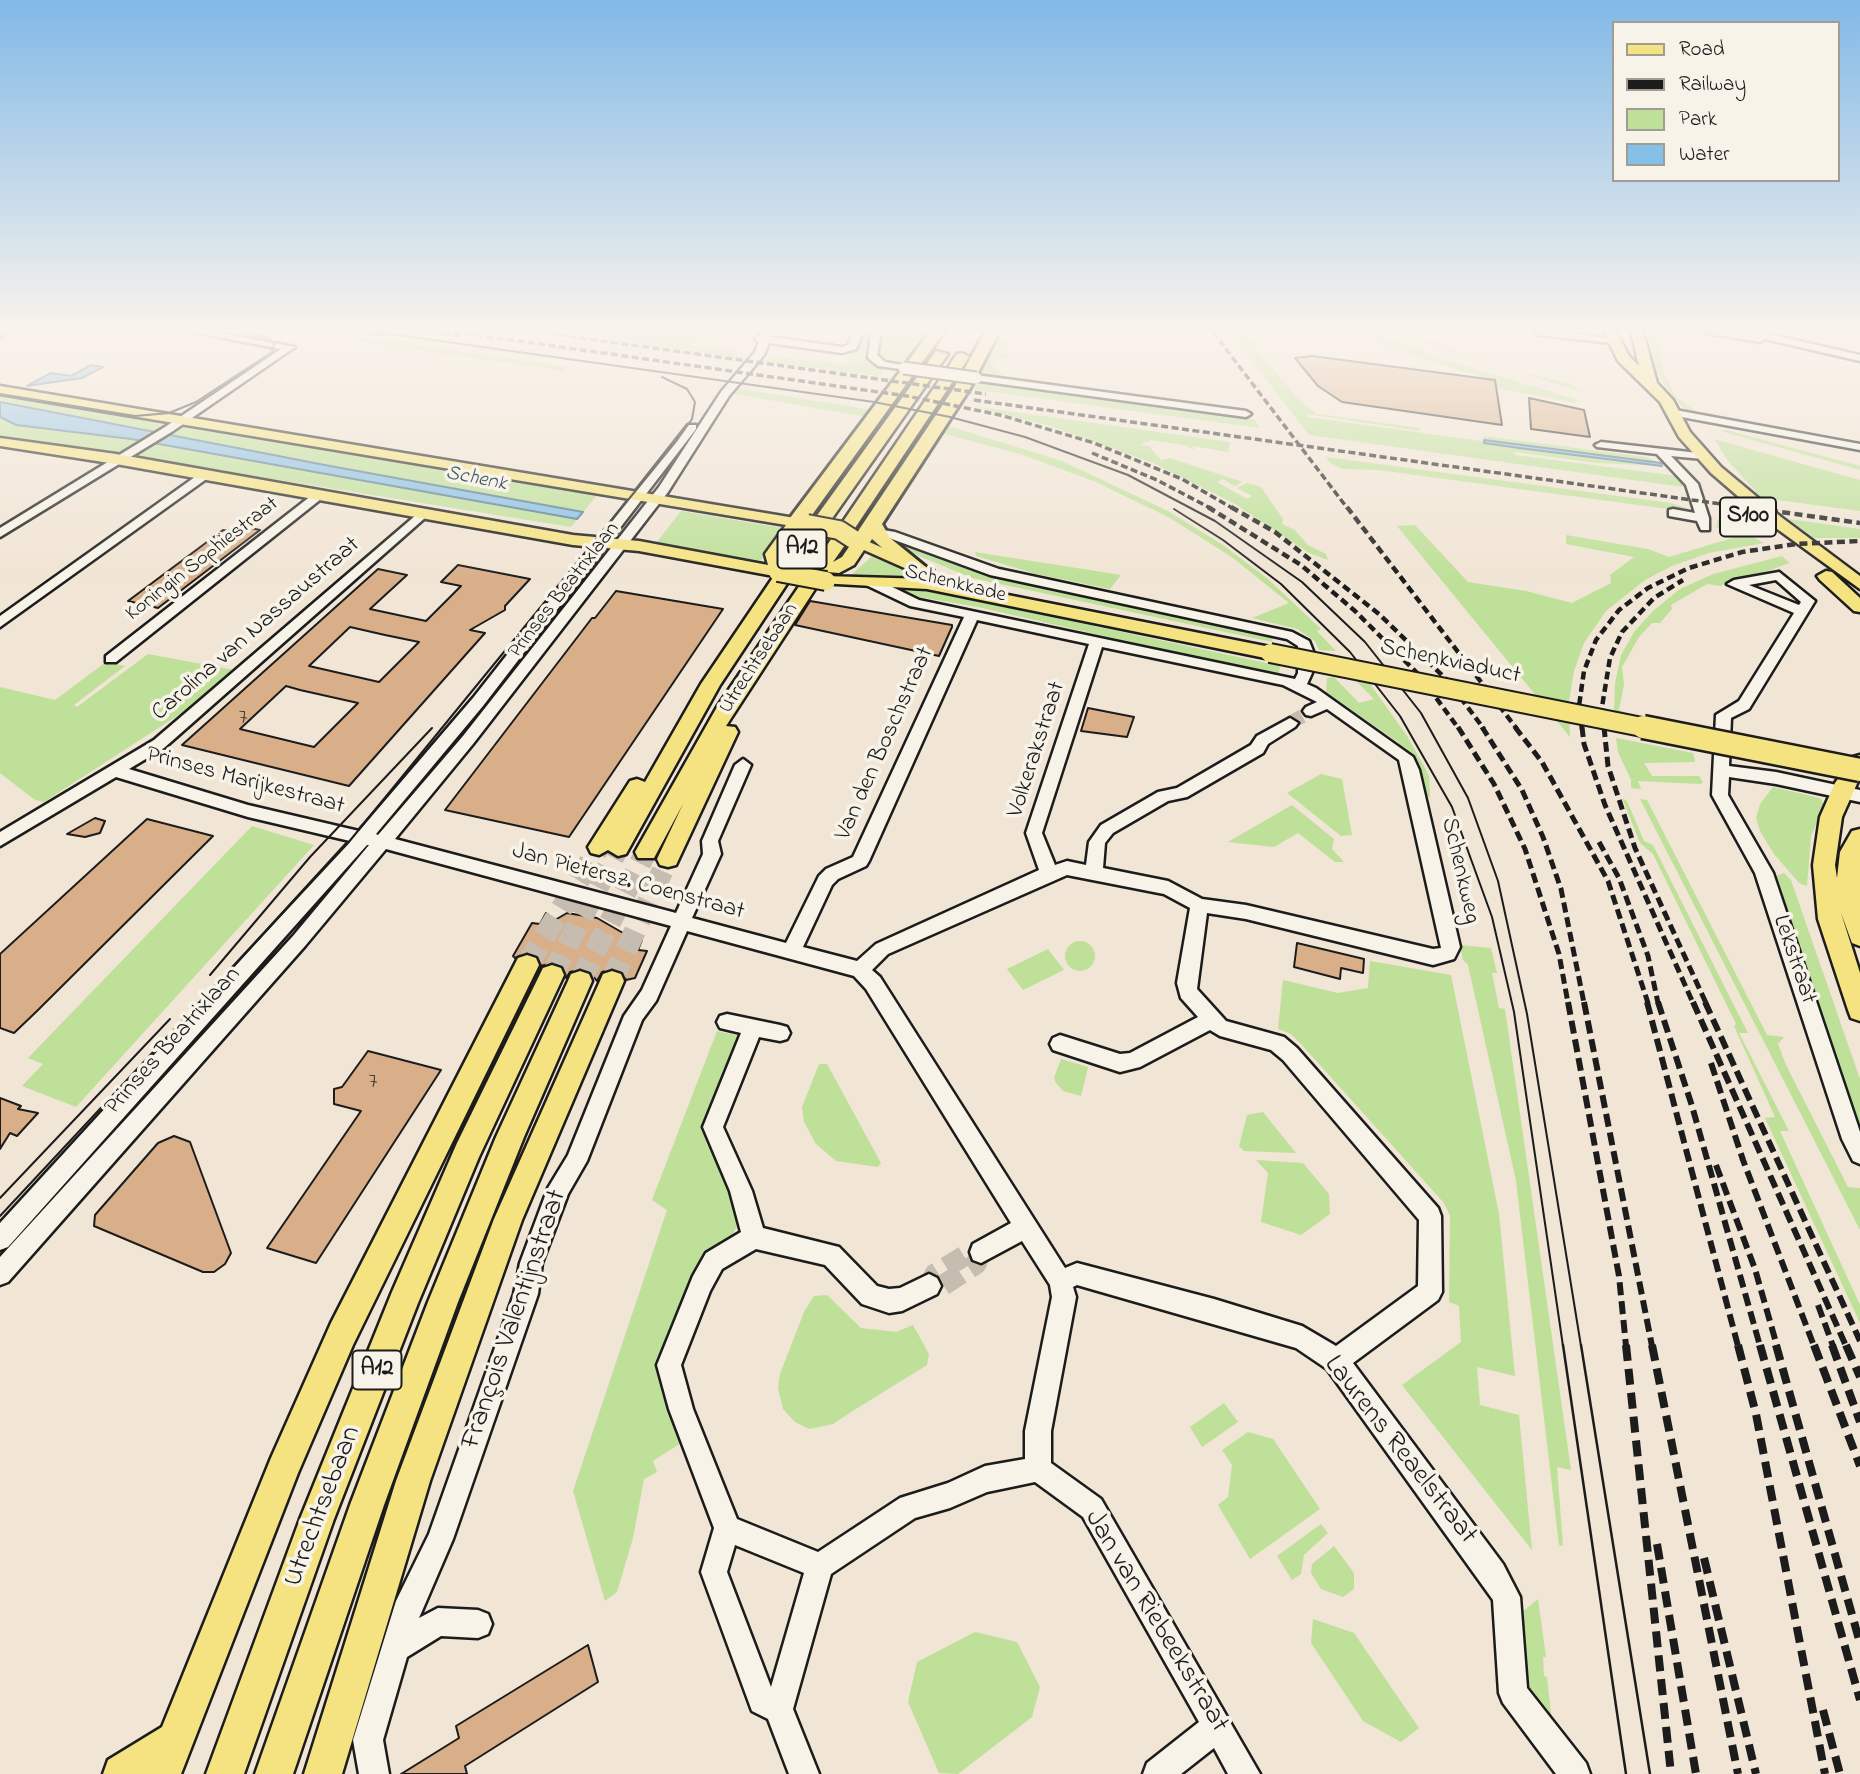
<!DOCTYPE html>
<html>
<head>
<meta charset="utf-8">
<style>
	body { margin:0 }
	#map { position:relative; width:1860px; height:1774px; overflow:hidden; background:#f1e5d5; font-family:"Indie Flower",sans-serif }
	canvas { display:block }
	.legend { position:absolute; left:1612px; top:21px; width:228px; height:161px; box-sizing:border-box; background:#f7f3e8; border:2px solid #9f9d96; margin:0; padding:9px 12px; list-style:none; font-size:21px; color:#1c1c1c }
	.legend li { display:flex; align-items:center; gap:14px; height:35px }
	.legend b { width:35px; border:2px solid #9f9d96 }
</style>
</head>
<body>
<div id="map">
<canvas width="1860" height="1774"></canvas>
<ul class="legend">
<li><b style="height:9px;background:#f5e382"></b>Road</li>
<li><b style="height:9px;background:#1c1c1c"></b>Railway</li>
<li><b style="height:19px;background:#bee099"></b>Park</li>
<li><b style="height:19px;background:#87c0e6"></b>Water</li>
</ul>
</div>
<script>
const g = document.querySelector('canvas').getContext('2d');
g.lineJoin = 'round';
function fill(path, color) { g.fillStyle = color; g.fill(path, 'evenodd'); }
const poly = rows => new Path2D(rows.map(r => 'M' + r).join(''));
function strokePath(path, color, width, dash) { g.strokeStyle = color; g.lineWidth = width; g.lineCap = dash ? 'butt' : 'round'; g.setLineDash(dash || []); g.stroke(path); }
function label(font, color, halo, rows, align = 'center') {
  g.font = font + ' "Indie Flower",sans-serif'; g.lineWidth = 7; g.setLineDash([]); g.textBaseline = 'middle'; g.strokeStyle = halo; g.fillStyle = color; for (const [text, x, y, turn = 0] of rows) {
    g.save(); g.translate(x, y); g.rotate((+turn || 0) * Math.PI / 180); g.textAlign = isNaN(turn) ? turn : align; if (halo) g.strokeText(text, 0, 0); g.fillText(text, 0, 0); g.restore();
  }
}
const green = poly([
	[296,332,325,332,567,367,563,371],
	[566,332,703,332,700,336,705,336,700,343,665,341,739,352,734,357],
	[863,332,870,332,864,355,884,368,880,376,764,362,771,356,845,364,856,349],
	[884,332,928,332,906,364,880,356,878,351],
	[1230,332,1243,332,1298,399,1317,414,1420,428,1420,431,1307,414,1308,417,1662,466,1597,463,1514,452,1515,455,1679,476,1683,487,1309,435],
	[1352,332,1368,332,1452,362,1579,400,1575,403,1496,388,1495,380,1444,366],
	[1391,332,1404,332,1508,369,1571,384,1581,392],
	[1648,334,1657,336,1664,372,1675,396,1702,416,1684,409,1663,383,1655,365],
	[998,340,1009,342,1008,349,1005,349,1010,359,996,358,991,368,1000,370,1000,375,1158,398,978,374],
	[975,380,1241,416,1255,420,1260,428,969,389],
	[737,388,878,411,873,418,734,394],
	[0,392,599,493,571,527,0,435],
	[973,406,1230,442,1228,452,1192,446,1195,449,1191,449,1188,446,1151,440,1140,445,1149,446,1161,460,1170,458,1243,482,1234,486,1223,479,1217,482,1247,499,1252,496,1237,488,1247,483,1261,487,1283,519,1282,524,1295,530,1308,545,1326,554,1328,560,1309,553,1235,504,1153,463,1053,427],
	[946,425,1062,461,1168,511,1223,545,1268,579,1321,629,1317,631,1336,651,1319,650,1315,641,1297,629,1252,618,1289,603,1233,558,1170,518,1096,482,1023,455,941,433],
	[1727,430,1860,466,1860,470,1720,431],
	[1483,436,1646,457,1661,463,1484,440],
	[1714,439,1860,480,1860,511,1762,498,1728,461],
	[1326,457,1671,503,1689,509,1683,511,1378,470,1343,469,1330,463],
	[681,511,783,528,761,561,656,543],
	[1718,519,1764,543,1709,553,1672,566,1645,580,1606,611,1584,643,1574,671,1569,701,1570,737,1397,526,1415,525,1468,582,1526,591,1572,603,1611,583,1610,575,1634,557,1566,544,1566,535,1648,549,1669,557,1739,536,1716,527],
	[1789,519,1860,529,1860,538,1814,538],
	[889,539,994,575,1273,634,1272,642,972,578,890,544],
	[975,552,1121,575,1110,589,1036,574,976,556],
	[872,556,902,569,952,584,848,578],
	[1782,556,1790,563,1759,574,1733,578,1721,586,1707,584,1671,605,1672,609,1660,623,1652,623,1639,637,1622,667,1624,684,1619,710,1645,719,1614,713,1615,683,1621,655,1634,632,1653,611,1680,589,1713,574],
	[905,585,1280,666,1279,673,1274,675,978,607,907,595,887,587],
	[148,654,245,672,44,802,35,800,0,773,0,687,55,700,106,662,125,666,74,705,77,707],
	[1334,677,1359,703,1374,699,1356,681,1370,684,1407,736,1424,766,1429,776,1430,797,1424,796,1413,760,1397,745,1399,743,1326,692,1327,678],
	[1616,738,1693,753,1695,762,1644,763,1652,776,1699,776,1703,782,1701,784,1638,781,1641,789,1631,788,1631,780,1618,752],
	[1321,774,1342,779,1352,835,1341,836,1287,793],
	[1773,787,1820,798,1825,805,1811,836,1807,886,1799,883,1774,854,1760,831,1756,818,1760,804],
	[1622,798,1627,801,1644,841,1653,845,1748,1033,1739,1033,1789,1131,1780,1131,1860,1305,1860,1323,1765,1118,1775,1117,1734,1026,1736,1024,1653,854,1640,843],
	[1640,799,1647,800,1767,1035,1784,1037,1778,1044,1786,1065,1848,1187,1860,1188,1860,1230],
	[1292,805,1334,839,1332,849,1344,862,1335,862,1298,833,1274,847,1228,842],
	[252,826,314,845,76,1107,22,1086,43,1064,28,1058],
	[1784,873,1791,880,1860,1079,1860,1133,1776,876],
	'1065 956a15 15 0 1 1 30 0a15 15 0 1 1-30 0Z',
	[1460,945,1491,948,1497,973,1492,973,1499,1008,1505,1009,1571,1470,1557,1467,1563,1546,1559,1545,1516,1181,1468,965,1463,960],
	[1048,949,1064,970,1023,990,1007,969],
	[1370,961,1451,975,1499,1214,1515,1376,1477,1367,1480,1405,1519,1415,1532,1550,1402,1385,1461,1342,1459,1306,1449,1302,1450,1216,1444,1203,1301,1044,1291,1034,1278,1029,1283,980,1338,993,1368,988],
	[717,1031,740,1036,706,1117,705,1132,707,1144,729,1184,737,1210,737,1226,731,1237,705,1255,668,1345,670,1406,681,1443,653,1461,657,1472,644,1479,633,1538,617,1592,605,1601,573,1491,667,1210,652,1200],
	[1061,1059,1088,1067,1081,1096,1063,1091,1056,1083,1054,1078],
	[819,1064,827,1064,881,1163,878,1167,836,1161,816,1144,804,1122,802,1107],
	[1263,1112,1296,1153,1244,1151,1239,1146,1247,1115],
	[1256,1160,1303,1163,1329,1194,1330,1214,1301,1235,1261,1222,1268,1173],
	[827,1295,861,1328,896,1332,913,1325,929,1354,927,1365,851,1412,833,1424,809,1429,795,1422,783,1409,778,1388,780,1374,804,1312,814,1296],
	[1224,1403,1238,1422,1202,1447,1190,1427],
	[1248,1432,1273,1439,1320,1509,1250,1559,1218,1505,1228,1497,1232,1465,1222,1450],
	[1321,1524,1328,1533,1304,1555,1301,1574,1292,1580,1277,1556],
	[1334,1546,1354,1573,1354,1589,1343,1597,1321,1589,1311,1573,1312,1564],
	[1538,1599,1546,1657,1543,1657,1544,1676,1547,1677,1553,1732,1525,1696,1521,1613],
	[1313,1619,1354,1633,1419,1728,1401,1742,1363,1721,1311,1643],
	[975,1632,1017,1642,1040,1687,1032,1717,958,1774,939,1773,908,1702,917,1662]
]);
const water = poly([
	[91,365,103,367,82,378,27,386,51,373,71,376,91,365],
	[0,402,330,466,583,512,577,519,131,439,16,425,0,417,0,402],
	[1484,440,1661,463,1662,466,1519,448,1484,443,1484,440]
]);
const building = poly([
	[1312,356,1495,380,1502,425,1342,402,1318,386,1295,358,1312,356],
	[1529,398,1584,410,1590,437,1531,429,1529,398],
	[237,525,260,530,158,608,128,601,223,530,228,531,237,525],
	[458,565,530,579,505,606,505,610,470,630,485,633,349,786,182,745,378,569,407,575,370,609,426,621,461,586,441,582,458,565],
	[350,627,385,635,419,642,379,682,309,666,350,627],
	[286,686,300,690,358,703,314,747,240,729,286,686],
	[616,591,723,609,569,837,445,810,592,618,595,618,616,591],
	[810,601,952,625,952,627,939,656,795,625,810,601],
	[1088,708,1134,717,1127,737,1081,731,1088,708],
	[95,818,105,821,100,833,85,837,67,834,95,818],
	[147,819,213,836,37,1011,14,1033,0,1028,0,954,147,819],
	[546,913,555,920,567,913,597,918,630,937,642,940,638,950,647,951,635,978,626,980,622,972,613,969,602,972,597,981,590,972,581,969,570,972,566,978,562,966,551,963,541,966,537,956,526,953,515,958,513,956,532,923,540,924,546,913],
	[1297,943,1364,959,1363,973,1341,968,1340,979,1294,967,1297,943],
	[368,1051,441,1070,316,1263,267,1248,361,1111,334,1104,334,1089,342,1087,368,1051],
	[0,1098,21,1106,18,1109,38,1113,17,1136,10,1133,0,1149,0,1098],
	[174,1136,190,1142,231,1253,225,1264,214,1272,203,1272,94,1226,95,1215,158,1143,174,1136],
	[588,1645,598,1682,465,1766,467,1774,401,1774,459,1738,456,1726,588,1645]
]);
const minorTunnelFar1 = poly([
	[1290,723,1311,711]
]);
const minorTunnel = poly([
	[981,1252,976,1264,942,1286,929,1286,935,1274,969,1253,981,1252]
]);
const majorTunnel = poly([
	[527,965,599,847],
	[552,975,618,848],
	[580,981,646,852],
	[612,981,668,859]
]);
const minor = poly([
	[193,332,215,332,295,347,173,431,0,537,0,528,165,427,281,349,193,332],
	[763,332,773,332,771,337,842,347,848,345,853,332,863,332,856,349,842,353,769,343,764,355,729,396,668,492,473,744,395,839,676,913,703,854,702,841,735,765,743,759,751,765,718,841,721,854,692,918,786,943,819,876,826,869,853,857,964,617,910,606,864,584,864,578,874,578,919,600,1295,679,1298,673,1298,646,1287,639,990,575,889,538,861,534,859,531,865,527,895,532,999,569,1292,632,1309,641,1313,651,1312,673,1307,684,1316,688,1413,757,1419,770,1460,947,1454,959,1433,965,1246,919,1207,913,1197,989,1226,1021,1284,1037,1297,1048,1438,1208,1441,1216,1442,1292,1438,1300,1353,1363,1503,1564,1520,1597,1527,1688,1586,1763,1590,1774,1556,1774,1503,1703,1499,1693,1493,1600,1327,1369,1296,1348,1077,1285,1073,1287,1076,1297,1051,1431,1051,1463,1101,1499,1260,1774,1228,1774,1214,1748,1181,1774,1143,1774,1147,1763,1199,1722,1083,1517,1035,1482,987,1492,950,1508,915,1518,831,1574,793,1709,819,1774,789,1774,768,1719,752,1711,701,1572,714,1528,669,1409,657,1365,693,1276,706,1253,741,1232,730,1191,703,1127,741,1033,720,1028,717,1022,720,1016,727,1014,780,1025,787,1027,790,1033,787,1039,780,1041,759,1037,723,1127,752,1191,763,1228,839,1247,877,1286,889,1289,900,1288,929,1274,937,1278,941,1286,937,1294,902,1311,889,1313,862,1304,825,1265,756,1249,722,1269,710,1291,681,1365,693,1409,737,1519,818,1552,900,1498,948,1483,985,1466,1025,1459,1025,1431,1052,1297,1050,1285,1022,1241,981,1263,973,1260,970,1252,973,1244,1011,1223,866,989,854,976,687,931,656,1001,642,1020,587,1161,568,1194,542,1263,538,1294,453,1539,419,1618,438,1608,478,1610,488,1614,492,1624,488,1634,478,1638,441,1636,407,1657,383,1740,389,1774,359,1774,353,1740,396,1601,429,1534,514,1294,520,1263,548,1188,568,1155,624,1016,642,990,671,926,386,849,305,946,8,1282,0,1285,0,1257,293,936,369,845,367,845,8,1247,0,1250,0,1223,350,841,248,817,116,777,0,846,0,832,154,740,422,510,426,511,426,517,164,748,129,769,248,805,359,831,473,698,688,425,696,425,696,429,483,706,376,834,378,835,463,736,659,487,721,392,755,352,759,342,755,339,763,332],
	[977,620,1089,644,1026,833,1039,870,876,944,857,961,803,947,832,885,838,879,866,866,869,861,977,620],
	[1102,647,1283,685,1317,702,1306,707,1303,711,1306,715,1311,716,1327,709,1399,760,1441,948,1433,949,1246,905,1202,899,1168,881,1103,868,1105,843,1113,833,1168,801,1187,797,1263,753,1268,744,1295,727,1298,723,1290,718,1257,736,1251,745,1177,788,1158,792,1101,825,1089,842,1086,865,1067,861,1055,865,1042,833,1102,647],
	[1067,875,1164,894,1190,908,1177,983,1181,998,1198,1017,1130,1053,1120,1054,1060,1035,1053,1038,1050,1044,1053,1050,1120,1072,1140,1067,1210,1030,1220,1036,1271,1050,1283,1060,1419,1220,1418,1286,1336,1346,1302,1326,1214,1299,1077,1263,1065,1268,880,977,872,970,888,954,1067,875],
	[735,1545,804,1573,771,1687,727,1572,735,1545],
	[871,332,881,332,877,355,885,362,908,366,908,370,878,366,868,358,871,332],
	[1534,332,1564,332,1617,340,1612,343,1539,335,1534,332],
	[1700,332,1745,334,1743,332,1760,332,1860,355,1860,361,1765,339,1760,342,1700,332],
	[976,375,1246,411,1251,414,1246,417,972,380,971,378,976,375],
	[1675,410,1860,444,1860,450,1671,415,1671,411,1675,410],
	[1601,442,1707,454,1709,456,1703,459,1671,456,1698,484,1709,518,1709,530,1701,530,1697,521,1669,516,1669,510,1673,509,1695,513,1686,485,1657,454,1597,447,1595,445,1601,442],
	[202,472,212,475,0,627,0,616,202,472],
	[316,492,326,495,116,662,106,662,106,656,316,492],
	[1779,572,1815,601,1749,709,1731,718,1729,766,1776,772,1860,790,1860,802,1776,784,1729,777,1728,795,1773,873,1860,1132,1860,1164,1853,1161,1842,1139,1755,873,1712,795,1716,715,1739,701,1794,613,1727,584,1734,580,1779,572],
	[1776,580,1801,602,1799,605,1749,585,1776,580]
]);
const major = poly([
	[0,332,8,332,0,337,0,332],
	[1604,332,1616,332,1629,356,1639,366,1631,332,1643,332,1657,383,1673,400,1690,432,1721,467,1781,517,1860,576,1860,589,1769,523,1711,473,1679,437,1660,402,1618,361,1604,332],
	[936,351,948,354,802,561,720,685,626,854,618,856,608,850,599,855,591,853,588,847,630,781,637,779,645,782,701,684,774,576,639,551,573,545,116,464,0,446,0,438,116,454,573,535,639,541,768,565,765,554,786,525,0,394,0,386,813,521,936,351],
	[801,528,808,529,784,563,781,554,801,528],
	[962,353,969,357,851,534,933,570,924,575,918,574,864,550,854,565,839,573,827,572,824,576,927,579,1270,647,1279,653,1270,659,927,589,819,583,726,726,735,727,738,732,676,865,668,867,660,865,657,859,683,804,654,858,638,858,635,852,717,707,957,354,962,353],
	[847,542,851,544,842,557,833,562,847,542],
	[1826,571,1832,572,1860,598,1860,612,1854,611,1820,580,1817,576,1826,571],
	[1860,755,1860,777,1842,817,1835,865,1837,878,1840,852,1852,831,1860,829,1860,946,1852,943,1841,913,1860,973,1860,1021,1851,1018,1848,1010,1818,919,1813,865,1820,817,1835,783,1853,757,1860,755],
	[527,955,536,958,539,965,353,1345,298,1473,181,1774,103,1774,108,1760,162,1727,271,1458,331,1323,518,958,527,955],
	[552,965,561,968,564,975,479,1157,418,1303,334,1519,244,1774,206,1774,300,1519,392,1292,457,1143,543,968,552,965],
	[580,971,589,974,592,981,524,1137,458,1302,384,1505,293,1774,255,1774,350,1505,428,1302,496,1137,568,981,571,974,580,971],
	[612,971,621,974,624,981,522,1220,430,1481,342,1774,304,1774,396,1481,494,1219,600,981,603,974,612,971]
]);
const highway = poly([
	[930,332,944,332,804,526,790,526,788,522,790,518,930,332],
	[985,332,999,332,970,388,882,524,890,538,927,568,924,572,910,572,872,539,867,547,853,547,850,543,954,388,985,332]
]);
const tramFar1 = poly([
	[358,332,385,336],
	[376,332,874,402,950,417,1025,437,1128,475,1215,521,1302,582,1365,642,1421,713,1468,798,1498,881,1527,1014,1581,1346],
	[0,394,135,416,169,413,196,402,272,352,274,345,270,338,241,332],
	[1174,509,1223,540,1281,584,1350,652,1400,716,1452,807,1492,917,1514,1012,1563,1346],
	[210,975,310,857,432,728],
	[0,1198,170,1019],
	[0,1216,348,843,677,440,692,419,695,402,687,389,662,377]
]);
const tram = poly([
	[1563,1345,1626,1774],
	[1581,1345,1650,1774]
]);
const railFar4 = poly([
	[432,332,463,336],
	[455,332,907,396,1000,415,1094,443,1182,479,1234,509],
	[538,332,986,394],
	[1213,332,1348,509],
	[974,400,1757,509],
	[1092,453,1157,480,1212,509]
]);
const railFar3 = poly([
	[1208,507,1301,565,1355,611,1420,676,1459,729],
	[1231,507,1275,532,1379,614,1448,681,1484,729],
	[1347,507,1517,729],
	[1745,507,1860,523],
	[1582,729,1579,706,1584,671,1596,640,1619,610,1648,588,1689,568,1742,552,1796,544,1860,541],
	[1604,729,1602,707,1610,658,1622,632,1654,598,1683,580]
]);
const railFar2 = poly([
	[1458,727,1494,784,1525,849,1559,954,1568,1003],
	[1482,727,1522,790,1543,837,1561,889,1584,1003],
	[1515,727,1542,762,1608,881,1648,1003],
	[1582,727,1584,744,1605,805,1693,1003],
	[1604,727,1608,766,1635,848,1706,1003],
	[1599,842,1619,878,1648,956,1658,1003]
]);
const railFar1 = poly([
	[1568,1002,1619,1276,1626,1346],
	[1584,1002,1652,1346],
	[1647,1002,1738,1346],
	[1658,1002,1692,1106,1760,1346],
	[1693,1002,1846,1346],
	[1705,1002,1860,1341],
	[1711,1063,1743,1160,1814,1346],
	[1716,1165,1755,1269,1777,1346],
	[1818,1305,1833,1346]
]);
const rail = poly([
	[1626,1345,1671,1774],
	[1652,1345,1738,1774],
	[1738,1345,1756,1414,1825,1774],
	[1760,1345,1860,1700],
	[1776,1345,1860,1643],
	[1814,1345,1860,1466],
	[1832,1345,1860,1422],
	[1846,1345,1860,1377],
	[1657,1544,1696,1774],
	[1704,1558,1756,1774],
	[1823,1710,1840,1774]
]);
const minorBridge = poly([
	[904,368,976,378]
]);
const majorBridgeFar1 = poly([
	[807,524,839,530,853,539],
	[778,572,826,581],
	[1270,653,1652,729]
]);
const majorBridge = poly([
	[1643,727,1860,770]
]);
const farWaternames = [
	["Schenk",476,480,11]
];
const farStreetnames = [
	["Koningin Sophiestraat",203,560,-38],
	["Schenkkade",955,585,14],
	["Prinses Beatrixlaan",565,591,-52],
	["Utrechtsebaan",760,659,-57]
];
const numberNames = [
	["7",243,720],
	["7",373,1084]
];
const shields = [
	[1748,517,56],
	[802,549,49],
	[377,1370,49]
];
const shieldNames = [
	["S100",1748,517],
	["A12",802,549],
	["A12",377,1370]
];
const streetNames = [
	["Carolina van Nassaustraat",257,630,-41],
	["Schenkviaduct",1450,663,12],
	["Van den Boschstraat",886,744,-66],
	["Volkerakstraat",1038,750,-72],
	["Prinses Marijkestraat",245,782,15],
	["Schenkweg",1459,871,77],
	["Jan Pietersz. Coenstraat",628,883,15],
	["Lekstraat",1793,960,71],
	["Prinses Beatrixlaan",174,1042,-48]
];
const nearStreetnames = [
	["François Valentijnstraat",516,1320,-71],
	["Laurens Reaelstraat",1399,1451,52],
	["Utrechtsebaan",324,1507,-69],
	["Jan van Riebeekstraat",1155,1622,59]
];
fill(green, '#bee099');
fill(water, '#87c0e6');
strokePath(water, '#5c7e95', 2);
fill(building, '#d8af89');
strokePath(building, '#1c1c1c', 2);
strokePath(minorTunnelFar1, '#c6bdb0', 14, [14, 7]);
strokePath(minorTunnel, '#c6bdb0', 21, [21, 10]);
strokePath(majorTunnel, '#c6bdb0', 22, [22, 11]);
strokePath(minor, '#1c1c1c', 5);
strokePath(major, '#1c1c1c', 5);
strokePath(highway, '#1c1c1c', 6);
fill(minor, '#f7f3e8');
fill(major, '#f5e382');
fill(highway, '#f5e382');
strokePath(tramFar1, '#1c1c1c', 2);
strokePath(tram, '#1c1c1c', 2.5);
strokePath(railFar4, '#1c1c1c', 3.5, [7, 3.5]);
strokePath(railFar3, '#1c1c1c', 4.5, [8, 4.5]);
strokePath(railFar2, '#1c1c1c', 5, [10, 5]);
strokePath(railFar1, '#1c1c1c', 6, [13, 6]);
strokePath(rail, '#1c1c1c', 8, [16, 8]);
strokePath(minorBridge, '#1c1c1c', 15, []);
strokePath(majorBridgeFar1, '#1c1c1c', 22, []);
strokePath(majorBridge, '#1c1c1c', 27, []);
strokePath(minorBridge, '#f7f3e8', 11);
strokePath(majorBridgeFar1, '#f5e382', 18);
strokePath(majorBridge, '#f5e382', 22);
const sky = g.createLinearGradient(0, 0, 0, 580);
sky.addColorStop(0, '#81b9e7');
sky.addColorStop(0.57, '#f9f3ec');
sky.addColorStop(1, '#f9f3ec00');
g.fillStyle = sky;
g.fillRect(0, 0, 1860, 580);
label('italic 21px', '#415563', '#f7f3e8', farWaternames);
label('21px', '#1c1c1c', '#f7f3e8', farStreetnames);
label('21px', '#4b4137', null, numberNames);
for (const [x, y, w] of shields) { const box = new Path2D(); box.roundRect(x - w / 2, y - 19.5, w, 39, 5); g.fillStyle = '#f7f3e8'; g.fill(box); strokePath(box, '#1c1c1c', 2); }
label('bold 23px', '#1c1c1c', null, shieldNames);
label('24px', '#1c1c1c', '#f7f3e8', streetNames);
label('28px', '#1c1c1c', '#f7f3e8', nearStreetnames);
</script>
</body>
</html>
